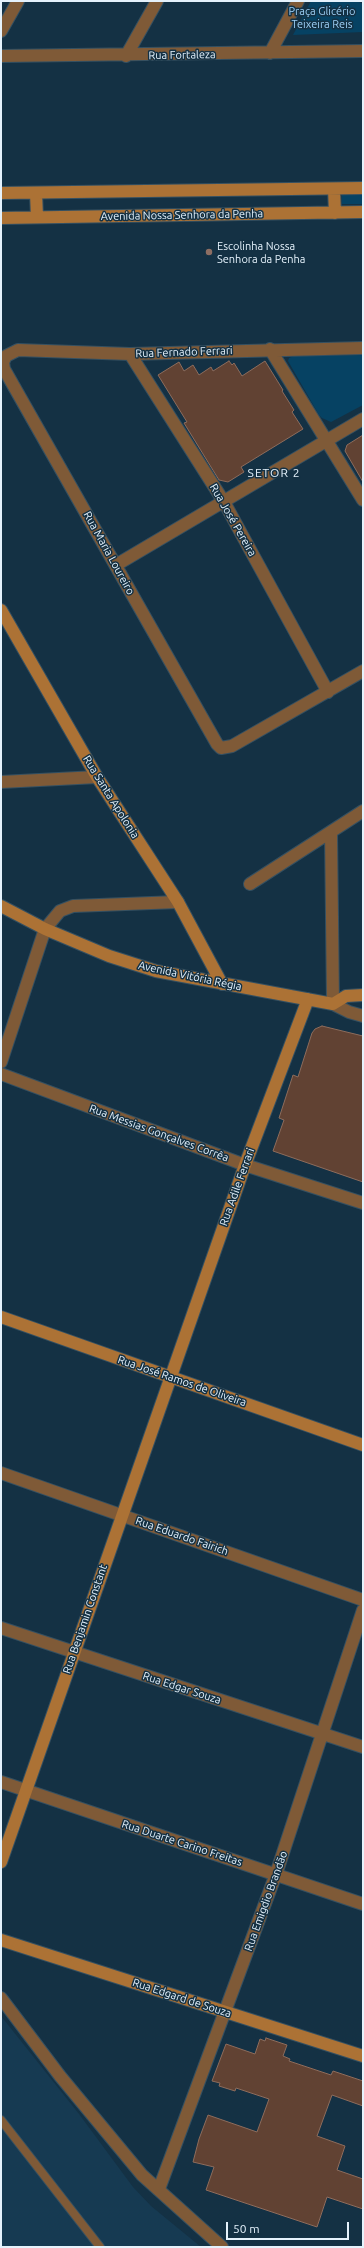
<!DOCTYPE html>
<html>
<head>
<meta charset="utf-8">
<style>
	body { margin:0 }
	#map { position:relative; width:364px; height:2248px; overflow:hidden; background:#143144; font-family:Ubuntu,sans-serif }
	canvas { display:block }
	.frame { position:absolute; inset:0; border:2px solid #e5f2fc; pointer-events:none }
	.scale { position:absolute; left:226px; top:2222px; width:123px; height:18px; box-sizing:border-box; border:2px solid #e5f2fc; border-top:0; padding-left:5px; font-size:12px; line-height:14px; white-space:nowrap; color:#e5f2fc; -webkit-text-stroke:3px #143144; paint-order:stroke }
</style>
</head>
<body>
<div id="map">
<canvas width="364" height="2248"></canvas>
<div class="frame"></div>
<div class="scale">50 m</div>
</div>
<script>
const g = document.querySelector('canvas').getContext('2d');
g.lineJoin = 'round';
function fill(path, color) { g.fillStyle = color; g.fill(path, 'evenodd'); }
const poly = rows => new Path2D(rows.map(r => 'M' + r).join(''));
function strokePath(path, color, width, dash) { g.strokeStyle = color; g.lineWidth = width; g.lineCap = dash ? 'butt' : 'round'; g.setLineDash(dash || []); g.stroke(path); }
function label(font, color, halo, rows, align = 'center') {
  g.font = font + ' Ubuntu,sans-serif'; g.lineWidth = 3; g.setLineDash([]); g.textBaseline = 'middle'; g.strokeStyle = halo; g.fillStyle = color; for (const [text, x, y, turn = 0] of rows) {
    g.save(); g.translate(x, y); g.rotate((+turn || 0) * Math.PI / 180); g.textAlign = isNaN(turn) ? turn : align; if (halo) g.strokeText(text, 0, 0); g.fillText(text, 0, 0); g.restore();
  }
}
const built = poly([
	[1,2016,79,2114,133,2187,151,2206,201,2247,1,2247]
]);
const green = poly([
	[311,1,357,1,363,4,363,32,293,35],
	[342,195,363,195,363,204,342,204],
	[363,355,363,405,331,422,322,418,319,415,288,361,289,358,294,356]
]);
const building = poly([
	[229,361,232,365,234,363,242,376,265,361,283,390,282,391,294,410,292,412,303,429,241,467,244,472,228,482,219,480,184,423,187,422,158,375,179,362,184,371,193,365,199,375,211,367,213,371,229,361],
	[363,435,363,482,345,451,347,445,363,435],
	[322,1026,363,1036,363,1182,273,1151,284,1120,279,1118,293,1075,298,1077,312,1033,315,1029,322,1026],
	[266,2038,287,2045,283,2056,290,2059,289,2061,331,2075,333,2071,363,2081,363,2106,332,2095,317,2136,345,2146,337,2170,363,2179,363,2209,327,2197,317,2227,206,2190,214,2167,193,2162,199,2139,208,2115,257,2132,269,2099,236,2088,235,2091,219,2086,220,2083,212,2081,226,2044,255,2054,260,2039,265,2041,266,2038]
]);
const lane = poly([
	[1,2120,100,2247]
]);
const street = poly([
	[1,31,18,1],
	[270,53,298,1],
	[1,56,363,51],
	[126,56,157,1],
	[363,348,130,354,18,350,6,356,3,362,4,369,217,744,221,748,232,746,363,671],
	[270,349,363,500],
	[130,354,224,502,328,692],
	[116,565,363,419],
	[1,782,97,777],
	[331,832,333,1004,349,1012,363,1016],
	[250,884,363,811],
	[1,1062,45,929,60,911,73,906,178,902],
	[1,1074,245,1165,363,1203],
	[1,1473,363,1600],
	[1,1628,363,1747],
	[1,1782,363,1904],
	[1,1998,60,2076,142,2175,222,2247],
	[159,2189,276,1874,363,1610]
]);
const secondary = poly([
	[334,189,335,213],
	[1,193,363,188],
	[36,193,37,217],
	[1,218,363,212],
	[1,610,97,777,178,902,222,984],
	[1,906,45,929,109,956,156,971,333,1004,346,996,363,995],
	[1,1317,363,1445],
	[1,1862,245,1165,308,999],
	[1,1940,363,2056]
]);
const markers = [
	[209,252,4,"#8d6e63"]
];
const parkNames = [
	["Praça Glicério",322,11],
	["Teixeira Reis",322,24]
];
const streetNames = [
	["Rua Fortaleza",182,55,-1],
	["Avenida Nossa Senhora da Penha",182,215,-1],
	["Rua Fernado Ferrari",184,352,-2],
	["Rua José Pereira",233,520,60],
	["Rua Maria Loureiro",109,553,61],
	["Rua Santa Apolonia",111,797,58],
	["Avenida Vitória Régia",190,976,12],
	["Rua Messias Gonçalves Corrêa",159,1133,20],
	["Rua Adile Ferrari",237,1187,-70],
	["Rua José Ramos de Oliveira",182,1381,19],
	["Rua Eduardo Fairich",182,1536,19],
	["Rua Benjamin Constant",85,1619,-71],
	["Rua Edgar Souza",182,1688,18],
	["Rua Duarte Carino Freitas",182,1843,18],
	["Rua Emigdio Brandão",266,1901,-70],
	["Rua Edgard de Souza",182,1998,18]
];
const poiNames = [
	["Escolinha Nossa",217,246],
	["Senhora da Penha",217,259]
];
const neighbourhoodNames = [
	["SETOR 2",274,473]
];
fill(built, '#163a52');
fill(green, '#064263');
fill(building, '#614233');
strokePath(building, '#8d6c5c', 1);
strokePath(lane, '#355061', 10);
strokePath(street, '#355061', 14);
strokePath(secondary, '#355061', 14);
strokePath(lane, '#7f5a37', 8);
strokePath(street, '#7f5a37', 12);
strokePath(secondary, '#ac7235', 12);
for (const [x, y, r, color] of markers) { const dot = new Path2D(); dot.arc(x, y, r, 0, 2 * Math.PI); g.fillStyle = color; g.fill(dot); strokePath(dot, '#143144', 1.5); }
label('11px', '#9ccff5', '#143144', parkNames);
label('11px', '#e5f2fc', '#143144', streetNames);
label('11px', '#e5f2fc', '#143144', poiNames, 'left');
g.letterSpacing = '1px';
label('12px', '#e5f2fc', '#143144', neighbourhoodNames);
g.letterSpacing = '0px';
</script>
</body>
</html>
